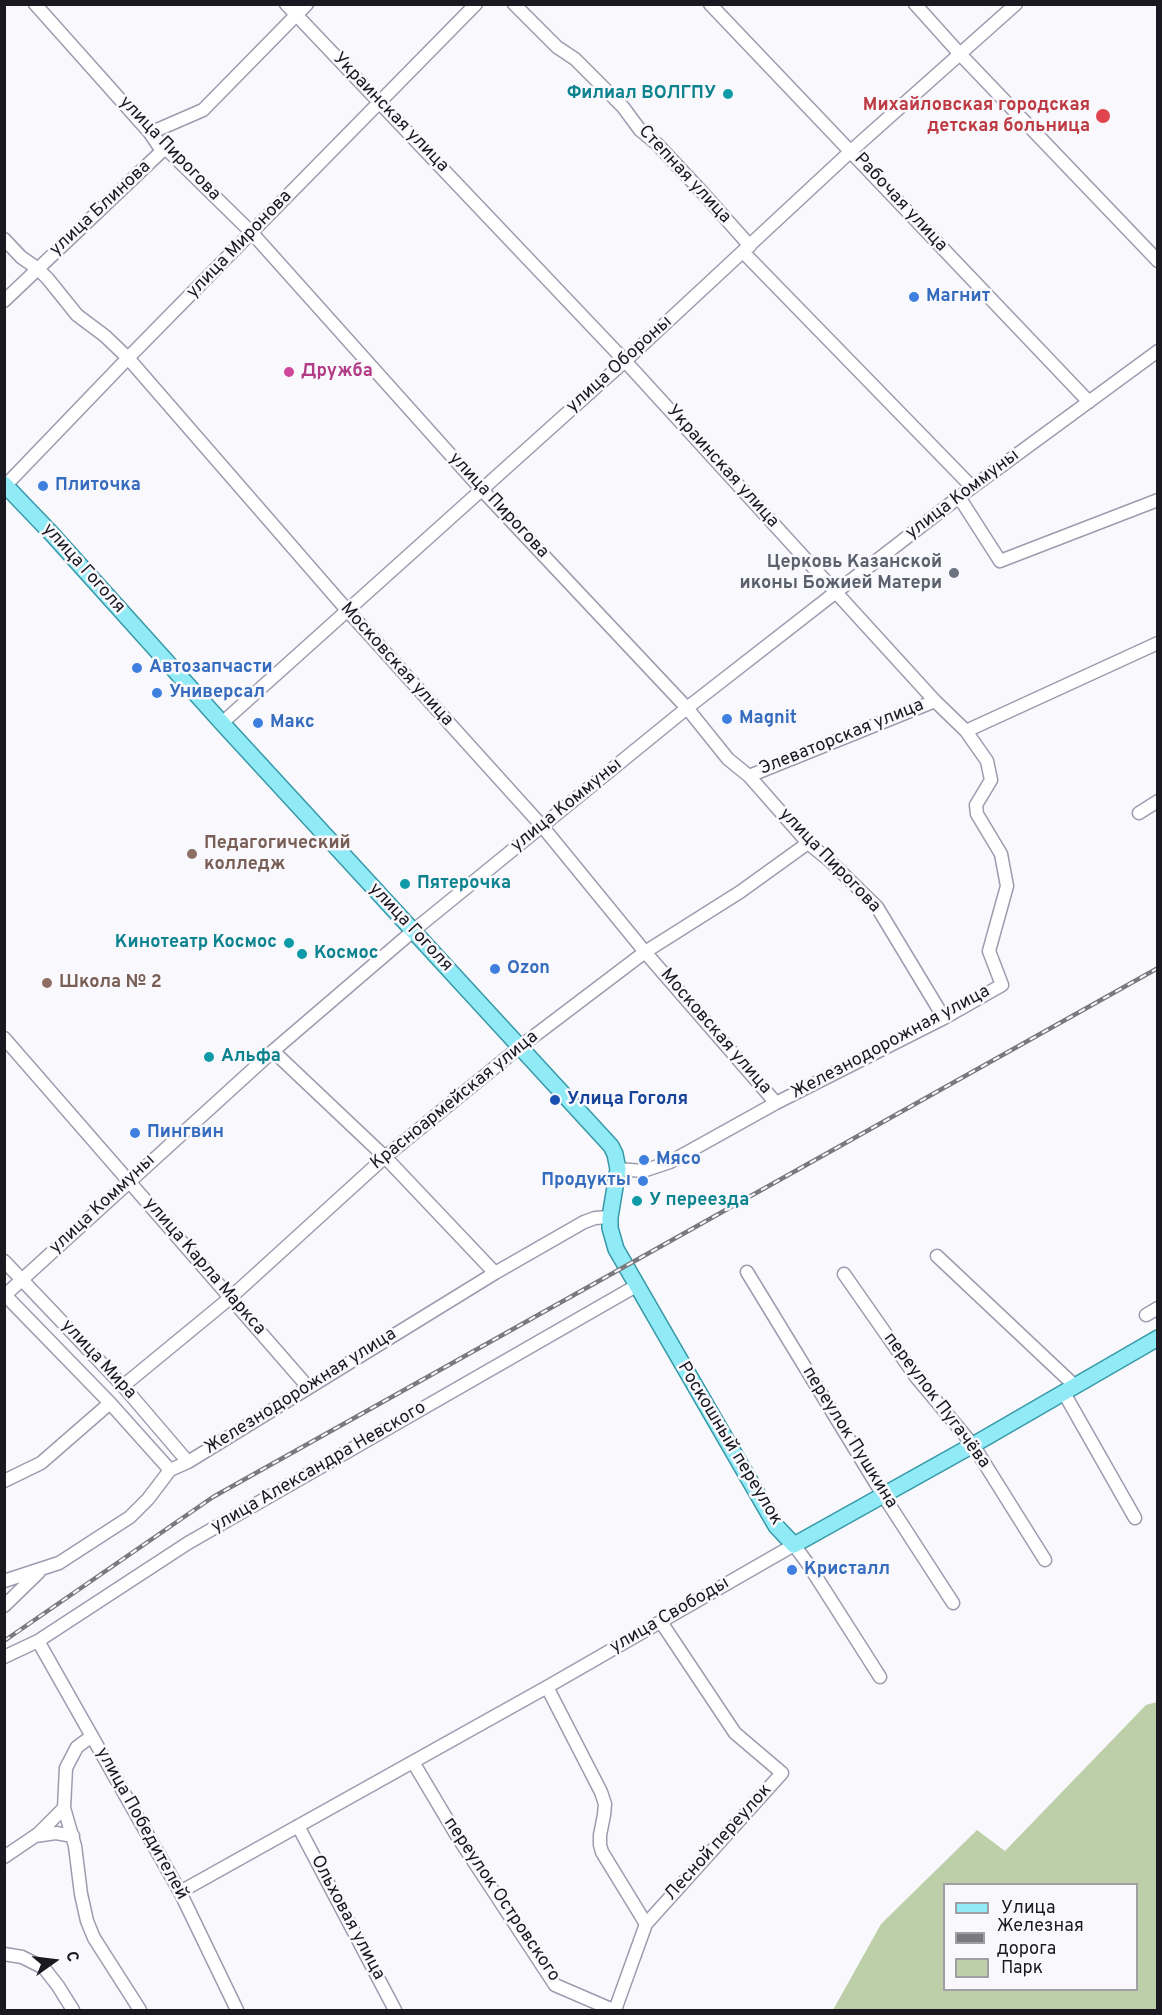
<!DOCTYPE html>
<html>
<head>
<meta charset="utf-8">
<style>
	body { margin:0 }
	#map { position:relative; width:1162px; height:2015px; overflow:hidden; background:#f9f9fd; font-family:Overpass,sans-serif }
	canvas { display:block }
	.frame { position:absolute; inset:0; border:6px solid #1a1921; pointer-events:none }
	.legend { position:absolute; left:943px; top:1883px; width:195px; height:108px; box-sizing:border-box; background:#f9f9fd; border:2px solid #a09fa5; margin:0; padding:8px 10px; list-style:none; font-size:18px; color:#1a1921 }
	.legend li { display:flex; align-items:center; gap:12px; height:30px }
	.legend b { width:30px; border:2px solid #a09fa5 }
	.north { position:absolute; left:24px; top:1931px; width:60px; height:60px; -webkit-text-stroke:4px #f9f9fd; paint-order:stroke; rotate:76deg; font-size:16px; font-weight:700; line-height:24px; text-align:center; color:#1a1921 }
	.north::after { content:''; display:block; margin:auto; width:21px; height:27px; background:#1a1921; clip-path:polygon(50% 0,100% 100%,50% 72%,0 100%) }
</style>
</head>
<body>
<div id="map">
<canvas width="1162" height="2015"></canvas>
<div class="frame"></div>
<ul class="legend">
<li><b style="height:8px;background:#91ebf6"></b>Улица</li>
<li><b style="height:8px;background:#7a797f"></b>Железная дорога</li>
<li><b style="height:16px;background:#bccfa9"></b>Парк</li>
</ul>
<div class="north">С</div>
</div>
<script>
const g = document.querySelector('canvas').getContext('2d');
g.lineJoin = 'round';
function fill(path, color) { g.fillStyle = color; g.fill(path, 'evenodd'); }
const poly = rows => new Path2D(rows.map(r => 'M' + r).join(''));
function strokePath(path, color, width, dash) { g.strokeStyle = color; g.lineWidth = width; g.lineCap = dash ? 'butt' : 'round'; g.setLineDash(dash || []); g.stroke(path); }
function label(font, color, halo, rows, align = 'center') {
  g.font = font + ' Overpass,sans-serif'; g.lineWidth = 5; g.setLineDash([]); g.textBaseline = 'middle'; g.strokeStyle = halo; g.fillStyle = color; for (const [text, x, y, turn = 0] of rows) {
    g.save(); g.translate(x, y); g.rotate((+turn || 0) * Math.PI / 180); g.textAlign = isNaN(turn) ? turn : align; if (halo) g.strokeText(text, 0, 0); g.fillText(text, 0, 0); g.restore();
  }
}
const green = poly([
	[1157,1702,1157,2010,833,2010,881,1924,977,1830,1005,1851,1146,1705],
	[944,1884,1136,1884,1136,1990,944,1990]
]);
const minor = poly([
	[35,4,150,133,252,233,482,490,687,708,728,759,749,776,808,843,829,860,877,907,944,1018],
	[286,4,625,361,935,701,966,731,987,761,991,780,976,805,977,814,1001,854,1007,886,989,951,1002,985,944,1018,776,1103,670,1162,643,1171,618,1169],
	[514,4,557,47,575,59,623,107,640,130,657,144,702,192,750,246],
	[710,4,1089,402],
	[915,4,959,53,1158,261],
	[4,239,21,257,38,269,48,279,77,315,105,336,128,358,347,610,542,826,645,952,776,1103],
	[743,252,972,487],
	[4,301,162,151,150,133,203,110,307,4],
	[4,487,128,358,476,4],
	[959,497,1000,561,1158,500],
	[222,723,625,361,851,151,1016,4],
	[966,731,1158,643],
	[749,776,935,701],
	[1139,813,1158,801],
	[4,1038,308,1387],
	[273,1051,385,1157,495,1273],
	[937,1256,1075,1386],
	[4,1261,123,1386,188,1462],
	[747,1272,883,1495,953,1603],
	[844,1274,916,1377,973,1445,1045,1560],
	[4,1294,110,1403,170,1470],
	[4,1296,273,1051,413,931,687,708,836,592,959,497,1158,351],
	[1146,1315,1158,1308],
	[123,1386,230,1298,385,1157,521,1046,645,952,740,892,808,843],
	[1064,1393,1135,1518],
	[4,1481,41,1463,110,1403],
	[4,1581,59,1563,130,1517,148,1499,170,1470,188,1462,495,1273,584,1222,595,1218,610,1217],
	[4,1606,39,1572],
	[38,1641,180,1892,237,2010],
	[4,1657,38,1641,188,1543,636,1286],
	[547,1687,601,1792,605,1804,604,1815,600,1835,600,1845,602,1852,646,1924],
	[413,1762,457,1836,555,1985,613,2010],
	[64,1808,75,1846,81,1894,87,1921,94,1938,140,2010],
	[298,1826,395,2010],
	[35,1836,56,1833,73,1836],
	[4,1857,38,1834,64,1808,66,1768,77,1747,92,1736],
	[180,1892,547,1687,794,1545,808,1564,880,1677],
	[4,1954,22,1957,44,1968,58,1986,73,2010],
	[615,2010,646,1924,782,1773,735,1733,661,1622]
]);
const major = poly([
	[4,484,51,533,222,723,611,1146,615,1154,618,1169,610,1217,610,1228,616,1249,776,1526,794,1545,973,1445,1158,1338]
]);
const rail = poly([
	[4,1641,213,1497,1158,968]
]);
const markers = [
	[728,94,6,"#0f9aa8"],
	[1103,116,8,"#e0444e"],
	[914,297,6,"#3f7fe0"],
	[289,372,6,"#d1479c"],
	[43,486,6,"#3f7fe0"],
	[954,573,6,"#6b7280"],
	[137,668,6,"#3f7fe0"],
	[157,693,6,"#3f7fe0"],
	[727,719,6,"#3f7fe0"],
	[258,723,6,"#3f7fe0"],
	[192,854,6,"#8d6e63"],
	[405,884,6,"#0f9aa8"],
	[289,943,6,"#0f9aa8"],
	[302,954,6,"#0f9aa8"],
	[495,969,6,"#3f7fe0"],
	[47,983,6,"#8d6e63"],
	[209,1057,6,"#0f9aa8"],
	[555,1100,6,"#1a4fb4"],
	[135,1133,6,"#3f7fe0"],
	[644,1160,6,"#3f7fe0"],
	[643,1181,6,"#3f7fe0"],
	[637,1201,6,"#0f9aa8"],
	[792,1570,6,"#3f7fe0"]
];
const cultureNames = [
	["Филиал ВОЛГПУ",716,94,"right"],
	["Пятерочка",417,884],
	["Кинотеатр Космос",277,943,"right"],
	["Космос",314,954],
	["Альфа",221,1057],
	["У переезда",649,1201]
];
const healthNames = [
	["Михайловская городская",1090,106],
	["детская больница",1090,127]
];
const streetNames = [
	["Украинская улица",390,113,46],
	["улица Пирогова",169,149,46],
	["Степная улица",684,175,47],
	["Рабочая улица",900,203,47],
	["улица Блинова",101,209,-43],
	["улица Миронова",240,245,-46],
	["улица Обороны",620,365,-42],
	["Украинская улица",722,467,48],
	["улица Коммуны",963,495,-37],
	["улица Пирогова",498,506,47],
	["улица Гоголя",83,569,48],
	["Московская улица",396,665,48],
	["Элеваторская улица",842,738,-22],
	["улица Коммуны",567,806,-39],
	["улица Пирогова",829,861,46],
	["улица Гоголя",410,928,47],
	["Московская улица",715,1032,49],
	["Железнодорожная улица",891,1043,-28],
	["Красноармейская улица",455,1101,-39],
	["улица Коммуны",103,1205,-43],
	["улица Карла Маркса",204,1267,49],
	["улица Мира",98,1360,47],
	["Железнодорожная улица",301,1392,-32],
	["переулок Пугачёва",936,1401,53],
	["переулок Пушкина",849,1438,58],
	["Роскошный переулок",729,1444,59],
	["улица Александра Невского",319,1468,-30],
	["улица Свободы",670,1616,-30],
	["улица Победителей",141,1824,61],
	["Лесной переулок",719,1843,-48],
	["переулок Островского",501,1900,56],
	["Ольховая улица",347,1918,62]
];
const shopNames = [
	["Магнит",926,297],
	["Плиточка",55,486],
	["Автозапчасти",149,668],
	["Универсал",169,693],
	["Magnit",739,719],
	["Макс",270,723],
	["Ozon",507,969],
	["Пингвин",147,1133],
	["Мясо",656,1160],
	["Продукты",631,1181,"right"],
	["Кристалл",804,1570]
];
const hotelNames = [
	["Дружба",301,372]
];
const worshipNames = [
	["Церковь Казанской",942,563],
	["иконы Божией Матери",942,584]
];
const educationNames = [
	["Педагогический",204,844],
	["колледж",204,865],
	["Школа № 2",59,983]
];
const transitNames = [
	["Улица Гоголя",567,1100]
];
fill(green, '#bccfa9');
strokePath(minor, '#9e9baf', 15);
strokePath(major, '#3798a8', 18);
strokePath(minor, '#fff', 12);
strokePath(major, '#91ebf6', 15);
strokePath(rail, '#7a797f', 4.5);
strokePath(rail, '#f9f9fd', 2, [7]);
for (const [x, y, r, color] of markers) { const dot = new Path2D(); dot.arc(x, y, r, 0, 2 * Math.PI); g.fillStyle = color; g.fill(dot); strokePath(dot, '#f9f9fd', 2); }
label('bold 18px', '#0d838f', '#f9f9fd', cultureNames, 'left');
label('bold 18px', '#be3a42', '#f9f9fd', healthNames, 'right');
label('18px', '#1a1921', '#f9f9fd', streetNames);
label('bold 18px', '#366cbe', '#f9f9fd', shopNames, 'left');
label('bold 18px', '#b23c85', '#f9f9fd', hotelNames, 'left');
label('bold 18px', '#5b616d', '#f9f9fd', worshipNames, 'right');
label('bold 18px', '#785e54', '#f9f9fd', educationNames, 'left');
label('bold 18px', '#164399', '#f9f9fd', transitNames, 'left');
</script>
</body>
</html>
